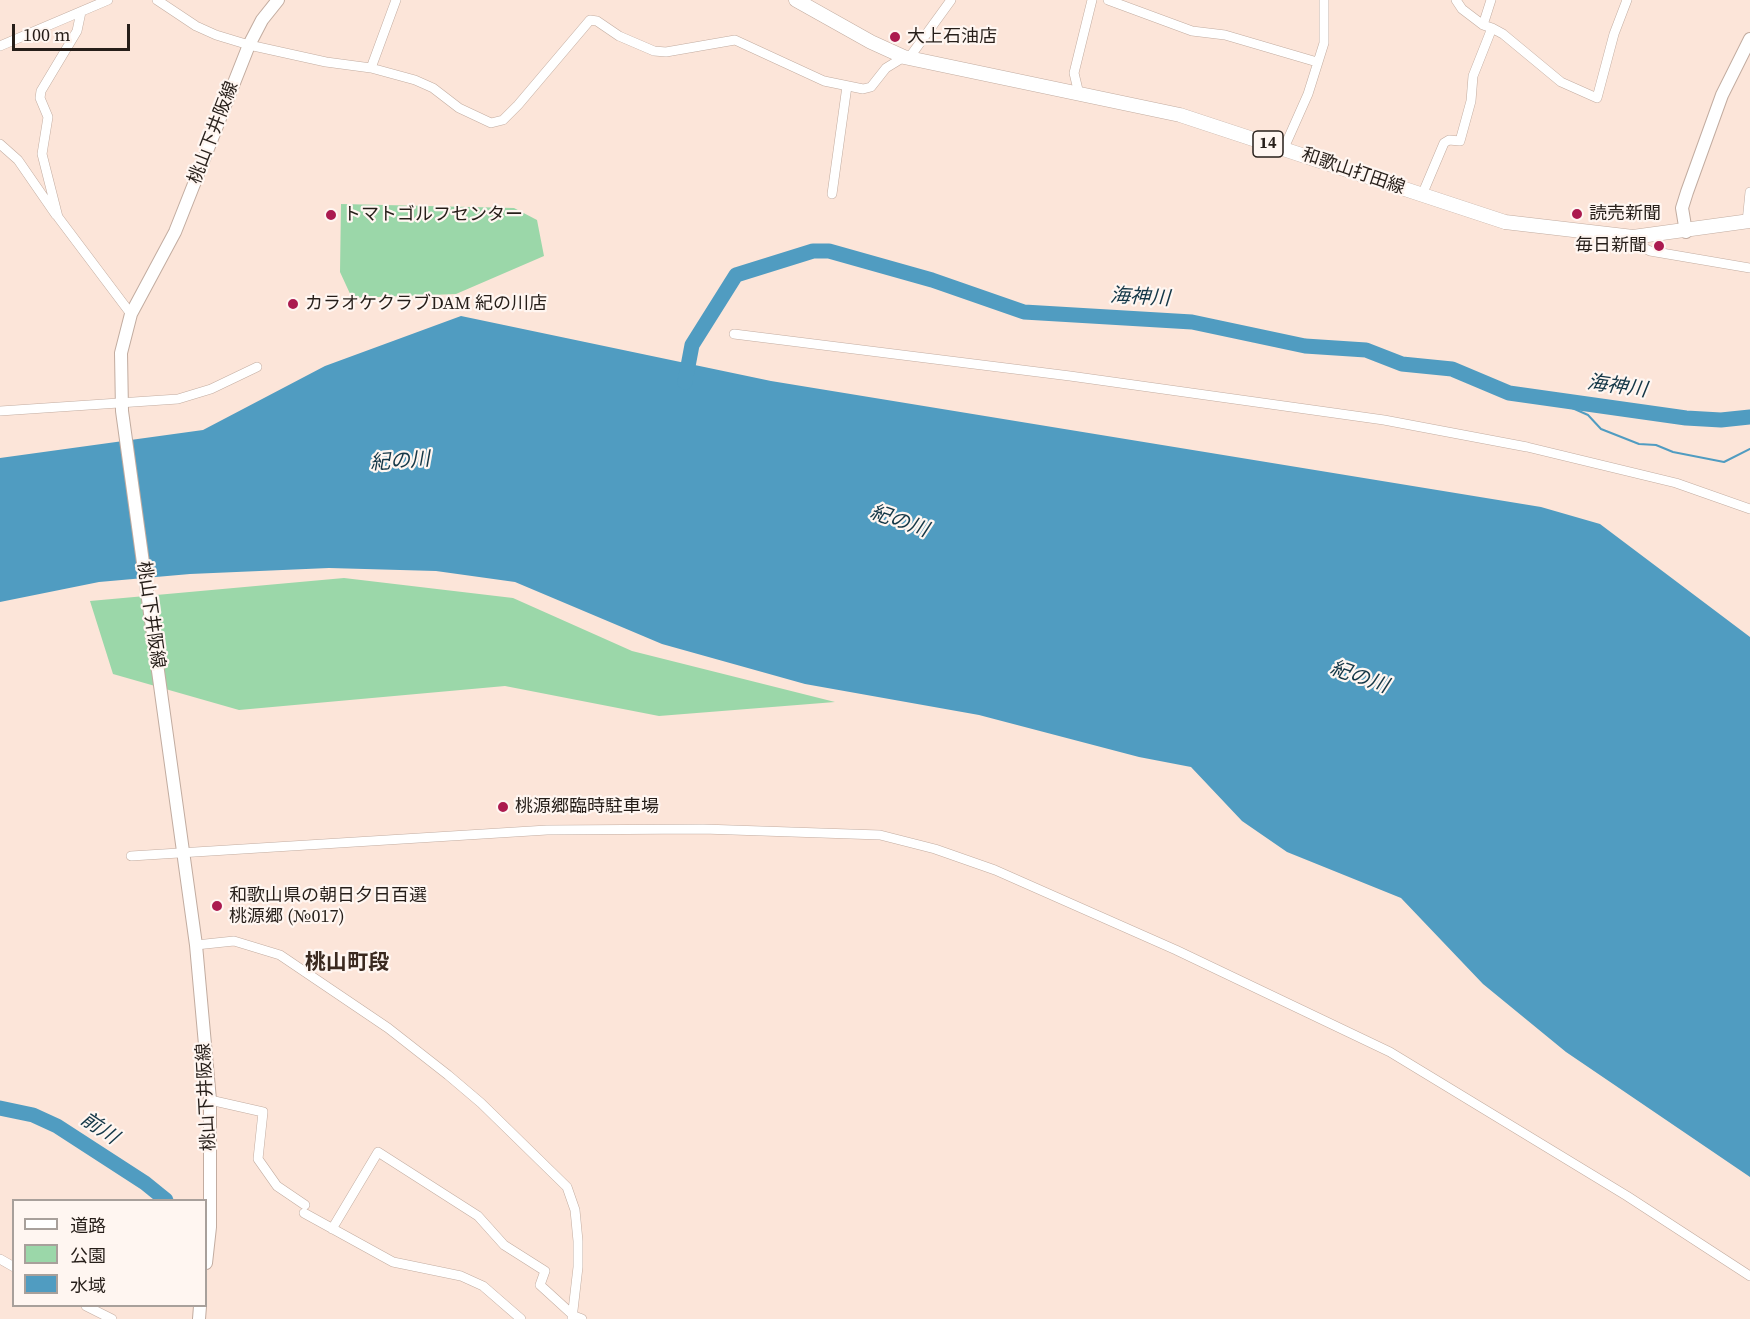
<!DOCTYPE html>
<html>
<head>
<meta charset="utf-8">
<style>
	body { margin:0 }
	#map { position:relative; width:1750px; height:1319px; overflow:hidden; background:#fce5d9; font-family:"Source Serif 4","Noto Sans JP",serif }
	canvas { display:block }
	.legend { position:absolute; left:12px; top:1199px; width:195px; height:108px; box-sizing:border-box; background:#fff6f1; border:2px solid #a8a09b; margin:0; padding:8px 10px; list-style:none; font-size:18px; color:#261e19 }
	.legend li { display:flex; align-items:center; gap:12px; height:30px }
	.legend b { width:30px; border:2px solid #a8a09b }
	.scale { position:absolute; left:12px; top:24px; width:118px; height:27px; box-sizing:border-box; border:3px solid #261e19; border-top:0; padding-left:8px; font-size:18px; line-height:21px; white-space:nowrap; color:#261e19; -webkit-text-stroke:4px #fff6f1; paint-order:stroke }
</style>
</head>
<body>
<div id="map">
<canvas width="1750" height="1319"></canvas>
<ul class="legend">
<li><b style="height:8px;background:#fff"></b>道路</li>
<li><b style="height:16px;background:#9bd7a9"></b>公園</li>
<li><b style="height:16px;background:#509cc1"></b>水域</li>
</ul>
<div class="scale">100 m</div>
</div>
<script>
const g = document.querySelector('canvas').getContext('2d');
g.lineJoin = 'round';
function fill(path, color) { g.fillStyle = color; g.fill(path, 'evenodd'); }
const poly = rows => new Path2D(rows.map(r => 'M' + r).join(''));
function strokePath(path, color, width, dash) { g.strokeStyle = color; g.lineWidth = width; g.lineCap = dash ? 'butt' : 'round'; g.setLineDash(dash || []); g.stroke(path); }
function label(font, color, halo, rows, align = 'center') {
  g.font = font + ' "Source Serif 4","Noto Sans JP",serif'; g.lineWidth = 4.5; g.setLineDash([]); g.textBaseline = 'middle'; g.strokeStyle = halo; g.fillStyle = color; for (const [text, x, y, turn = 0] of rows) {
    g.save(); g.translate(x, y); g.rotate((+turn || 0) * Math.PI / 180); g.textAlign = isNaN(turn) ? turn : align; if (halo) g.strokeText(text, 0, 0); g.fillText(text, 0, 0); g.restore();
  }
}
const green = poly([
	[341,204,514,208,537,220,544,256,456,294,352,298,340,272],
	[344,578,513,598,632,651,835,702,659,716,505,686,239,710,113,674,90,601]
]);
const water = poly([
	[461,316,771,381,1541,507,1600,524,1750,637,1750,1177,1566,1052,1483,984,1401,898,1287,852,1242,821,1191,767,1139,757,979,715,805,684,662,644,515,582,436,571,329,568,190,574,99,582,0,602,0,458,203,430,325,366]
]);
const stream = poly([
	[1552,399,1588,415,1601,429,1639,444,1656,445,1673,452,1724,462,1750,449]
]);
const river = poly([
	[685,382,692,345,736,275,813,251,829,251,932,280,1024,312,1192,322,1305,346,1366,350,1402,364,1452,369,1509,393,1686,418,1721,420,1750,417],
	[0,1108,33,1115,57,1126,145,1183,166,1200]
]);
const street = poly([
	[157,0,196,26,216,35,249,45,326,62,371,68,415,80,433,88,459,108,491,123,503,120,518,105,590,20,597,21,619,36,654,51,666,52,735,40,824,81,863,89,871,87,886,68,904,57],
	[1108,0,1192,31,1225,35,1317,62],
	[1456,0,1462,9,1483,25],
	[81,12,77,31,41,91,40,98,48,117,42,154,58,217,131,314],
	[1492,28,1503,34,1561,82,1597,98,1614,34,1627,0],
	[0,46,108,0],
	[909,58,951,0],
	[371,68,396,0],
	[1079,94,1074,73,1092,0],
	[0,144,18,160,56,215],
	[1284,148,1308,94,1324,43,1324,0],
	[832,194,847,86],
	[1422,195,1444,143,1449,140,1460,141,1471,101,1473,76,1492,28,1483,25,1491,0],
	[1747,222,1750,192],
	[1633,237,1638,245,1650,251,1750,268],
	[734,334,1070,376,1384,420,1527,447,1676,483,1750,509],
	[0,411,178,399,211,389,257,367],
	[131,856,547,830,703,829,880,835,935,849,995,870,1176,950,1390,1052,1627,1196,1750,1276],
	[196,945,234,941,280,955,388,1028,448,1075,481,1103,567,1187,575,1210,578,1241,578,1267,572,1319],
	[210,1100,263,1112,258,1159,277,1186,305,1205],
	[304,1213,393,1262,461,1276,483,1286,521,1319],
	[332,1229,378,1152,478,1216,504,1245,545,1271,540,1285,574,1316,582,1319],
	[0,1259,14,1267],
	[86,1306,112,1319]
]);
const secondary = poly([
	[1686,232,1682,208,1687,192,1722,95,1750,39],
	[206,1263,210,1227,210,1100,196,945,122,411,121,353,131,314,175,232,249,45,262,20,278,0],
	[199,1319,200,1306]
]);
const primary = poly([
	[796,0,871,42,904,57,1180,115,1505,222,1633,237,1750,221]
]);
const markers = [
	[895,37,6,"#ab1a4f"],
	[1577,214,6,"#ab1a4f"],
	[331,215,6,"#ab1a4f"],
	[1659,246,6,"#ab1a4f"],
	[293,304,6,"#ab1a4f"],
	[503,807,6,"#ab1a4f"],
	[217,906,6,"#ab1a4f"]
];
const shields = [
	[1268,144,30]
];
const shieldNames = [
	["14",1268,144]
];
const poiNames = [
	["大上石油店",907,37],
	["読売新聞",1589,214],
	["トマトゴルフセンター",343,215],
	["毎日新聞",1647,246,"right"],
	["カラオケクラブDAM 紀の川店",305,304],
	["桃源郷臨時駐車場",515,807],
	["和歌山県の朝日夕日百選",229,896],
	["桃源郷 (№017)",229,917]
];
const streetNames = [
	["桃山下井阪線",214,133,-69],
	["和歌山打田線",1353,172,19],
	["桃山下井阪線",150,615,82],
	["桃山下井阪線",207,1097,-93]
];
const waterNames = [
	["海神川",1140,298,3],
	["海神川",1617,387,8],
	["紀の川",400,462,-4],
	["紀の川",899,522,19],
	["紀の川",1359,678,19],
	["前川",99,1129,34]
];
const quarterNames = [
	["桃山町段",347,964]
];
fill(green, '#9bd7a9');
fill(water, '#509cc1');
strokePath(stream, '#509cc1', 2);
strokePath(river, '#509cc1', 15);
strokePath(street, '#c2aca0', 10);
strokePath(secondary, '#c2aca0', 14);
strokePath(primary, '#c2aca0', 15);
strokePath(street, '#fff', 9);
strokePath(secondary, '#fff', 12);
strokePath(primary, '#fff', 14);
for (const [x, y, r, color] of markers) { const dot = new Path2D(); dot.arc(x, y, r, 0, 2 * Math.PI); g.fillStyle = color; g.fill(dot); strokePath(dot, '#fff6f1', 2); }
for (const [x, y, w] of shields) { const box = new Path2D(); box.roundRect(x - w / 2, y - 13, w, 26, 4.5); g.fillStyle = '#fff6f1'; g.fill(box); strokePath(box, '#261e19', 1.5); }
label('bold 16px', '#261e19', null, shieldNames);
label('18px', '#261e19', '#fff6f1', poiNames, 'left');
label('18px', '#261e19', '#fff6f1', streetNames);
label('italic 20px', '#143747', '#fff6f1', waterNames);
label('bold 21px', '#3a291f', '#fff6f1', quarterNames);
</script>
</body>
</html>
